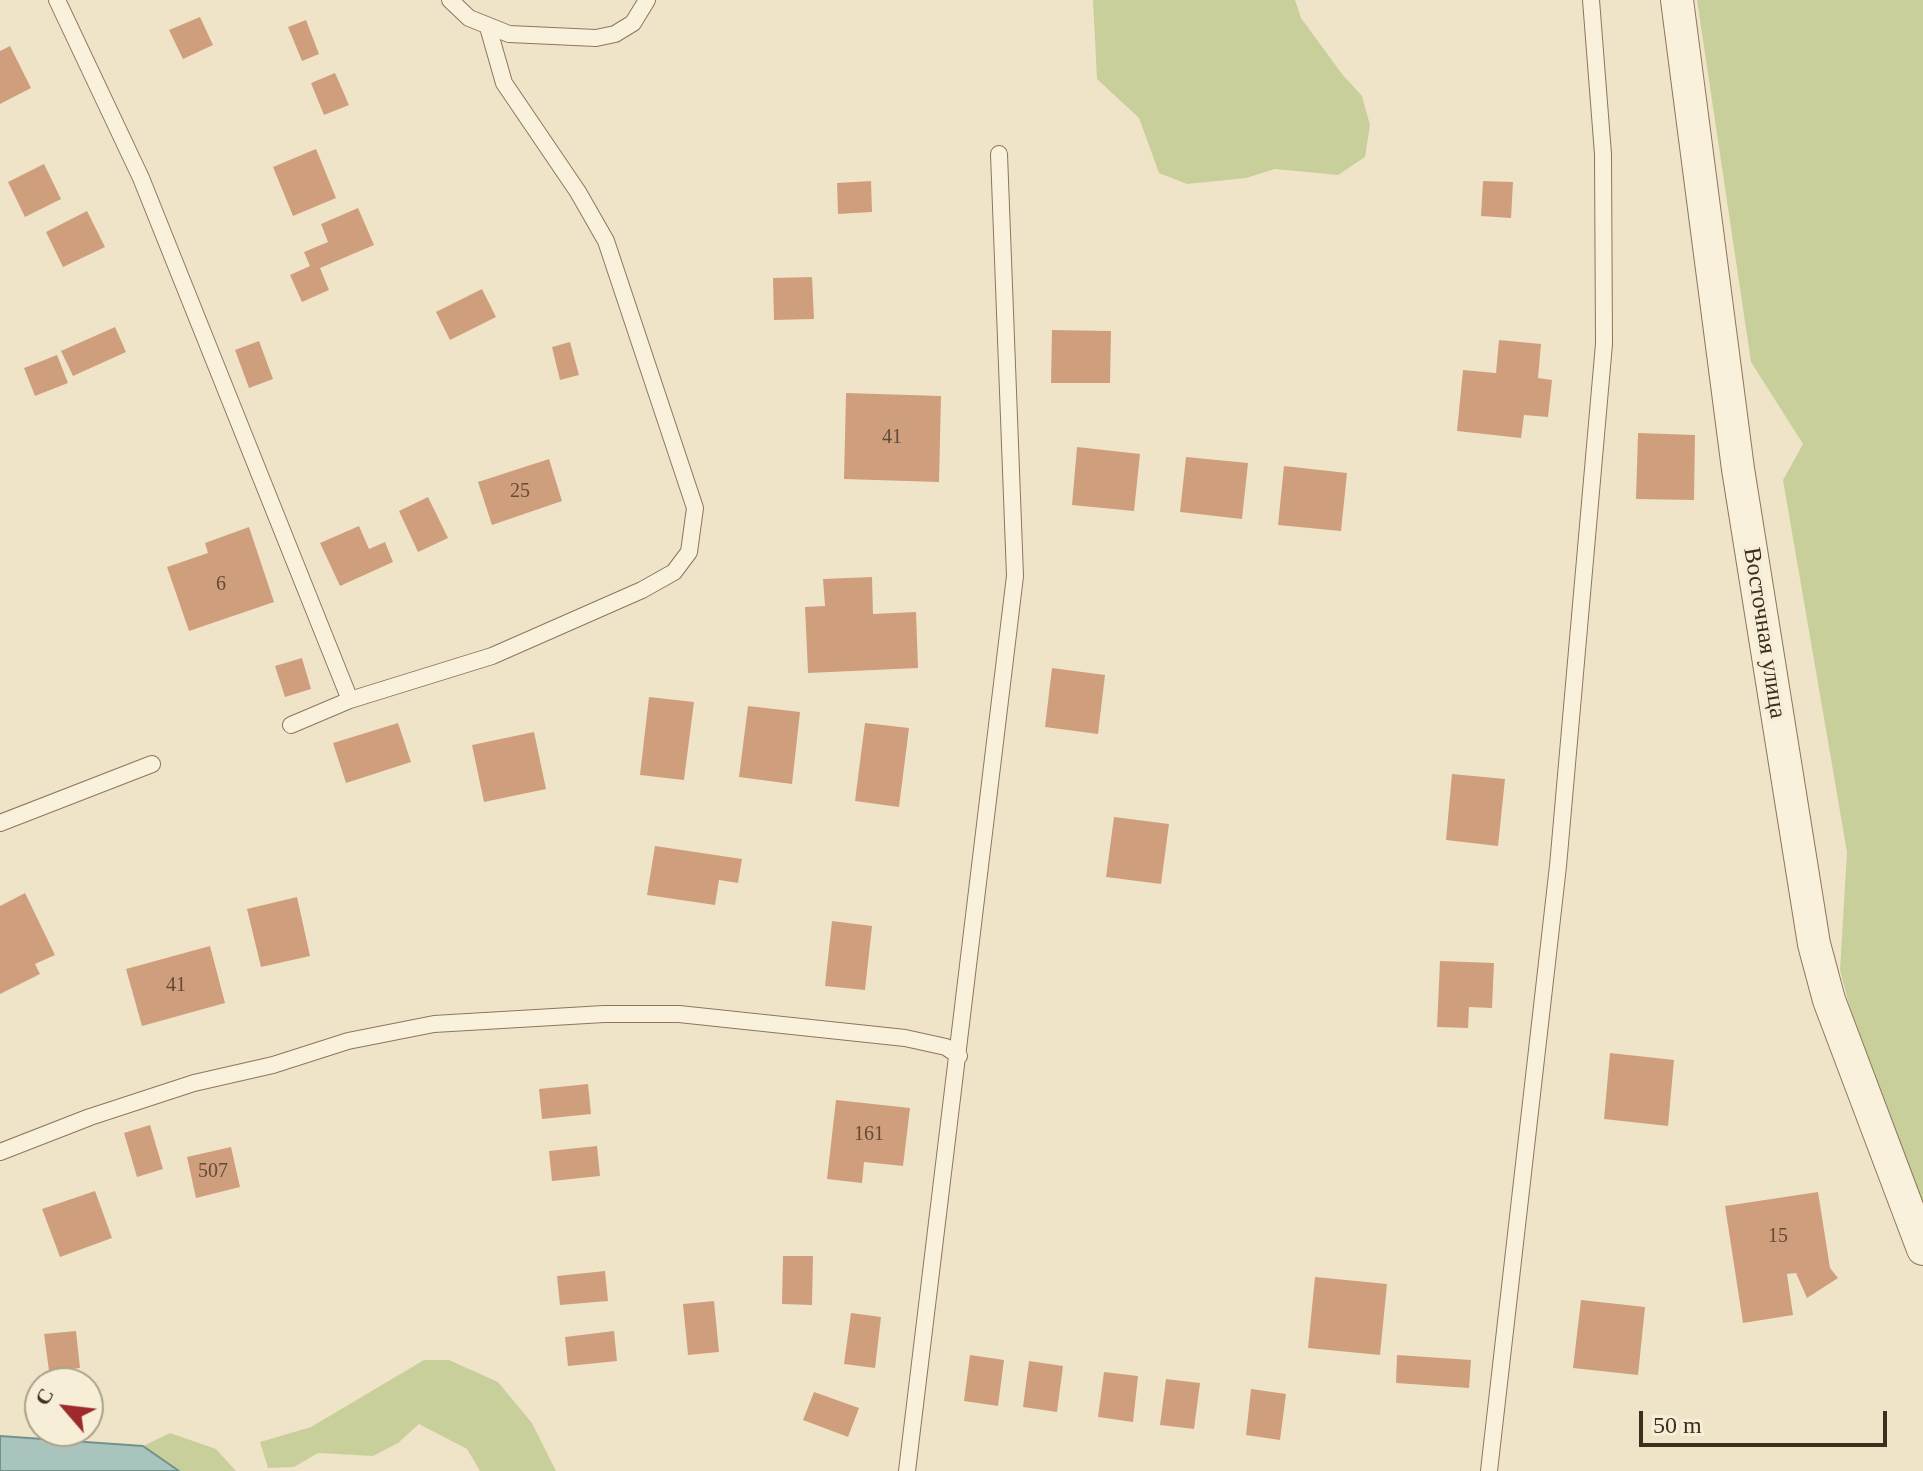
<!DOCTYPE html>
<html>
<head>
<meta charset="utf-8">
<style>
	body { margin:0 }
	#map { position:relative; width:1923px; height:1471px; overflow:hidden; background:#f0e4c8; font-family:"Times New Roman",serif }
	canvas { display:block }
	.north { position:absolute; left:24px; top:1367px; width:80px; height:80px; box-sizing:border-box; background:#f7eed8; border:2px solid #ada18e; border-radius:50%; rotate:298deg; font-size:22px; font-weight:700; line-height:32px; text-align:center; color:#3d2e20 }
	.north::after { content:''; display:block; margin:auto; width:28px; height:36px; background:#9e2a2b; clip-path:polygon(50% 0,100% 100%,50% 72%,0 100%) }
	.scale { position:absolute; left:1639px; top:1411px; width:248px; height:36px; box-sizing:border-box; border:4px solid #3d2e20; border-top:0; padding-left:10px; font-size:24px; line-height:28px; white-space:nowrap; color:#3d2e20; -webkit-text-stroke:6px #f7eed8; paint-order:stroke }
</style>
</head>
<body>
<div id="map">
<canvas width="1923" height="1471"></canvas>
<div class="north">С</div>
<div class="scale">50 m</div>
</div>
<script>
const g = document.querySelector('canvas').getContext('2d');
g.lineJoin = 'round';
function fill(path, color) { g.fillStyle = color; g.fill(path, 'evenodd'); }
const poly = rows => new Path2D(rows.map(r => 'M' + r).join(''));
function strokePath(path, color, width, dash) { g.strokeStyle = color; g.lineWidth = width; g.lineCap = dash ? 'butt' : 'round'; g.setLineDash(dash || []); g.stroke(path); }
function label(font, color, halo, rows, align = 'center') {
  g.font = font + ' "Times New Roman",serif'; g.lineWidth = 8; g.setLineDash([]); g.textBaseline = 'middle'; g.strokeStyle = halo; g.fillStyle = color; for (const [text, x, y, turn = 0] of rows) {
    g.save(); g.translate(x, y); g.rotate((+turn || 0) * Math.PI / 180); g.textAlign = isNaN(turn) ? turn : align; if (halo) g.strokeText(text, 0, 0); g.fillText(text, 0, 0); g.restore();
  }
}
const green = poly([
	[1093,0,1295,0,1301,18,1342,74,1362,96,1370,125,1365,157,1338,175,1275,169,1246,178,1187,184,1159,173,1139,118,1097,79],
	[1697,0,1923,0,1923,1224,1898,1194,1840,970,1847,852,1783,480,1803,444,1751,362],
	[424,1360,449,1360,498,1382,532,1423,556,1471,480,1471,467,1449,419,1424,398,1443,373,1456,318,1453,294,1467,268,1468,260,1442,311,1427],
	[170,1433,216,1449,236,1471,179,1471,143,1446]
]);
const water = poly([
	[0,1436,143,1446,179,1471,0,1471,0,1436]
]);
const building = poly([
	[200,17,213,45,183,59,169,30],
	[306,20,319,54,302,61,288,27],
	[10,46,31,88,0,104,0,51],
	[335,73,349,105,324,115,311,83],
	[316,149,336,198,293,216,273,167],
	[44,164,61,199,25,217,8,182],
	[871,181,872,212,838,214,837,183],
	[1483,181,1513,182,1511,218,1481,216],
	[358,208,374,245,320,268,329,290,302,302,290,275,310,266,304,252,328,242,321,224],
	[87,211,105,247,63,267,46,232],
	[812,277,814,319,774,320,773,278],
	[482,289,496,317,450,340,436,312],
	[115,327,126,352,73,376,61,351],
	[1052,330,1111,331,1110,383,1051,383],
	[1499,340,1541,344,1538,378,1552,380,1548,417,1524,415,1521,438,1457,431,1463,370,1496,373],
	[259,341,273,379,249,388,235,350],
	[570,342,579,375,560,380,552,347],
	[57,355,68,383,35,396,24,368],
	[846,393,941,396,939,482,844,479],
	[1638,433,1695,435,1694,500,1636,499],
	[1077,447,1140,454,1134,511,1072,505],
	[1186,457,1248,463,1242,519,1180,512],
	[549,459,562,501,492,525,478,482],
	[1284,466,1347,473,1341,531,1278,525],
	[428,497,448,538,418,552,399,511],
	[359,526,369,549,385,542,393,562,340,586,320,543],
	[249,527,274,602,189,631,167,567,208,553,205,543],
	[872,577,873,614,916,612,918,668,808,673,805,607,825,606,823,579],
	[302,658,311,689,285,697,275,666],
	[1052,668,1105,675,1098,734,1045,727],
	[649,697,694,702,684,780,640,775],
	[748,706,800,712,792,784,739,777],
	[398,723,411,762,346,783,333,743],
	[865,723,909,728,899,807,855,801],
	[534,732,546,789,484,802,472,745],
	[1452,774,1505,779,1498,846,1446,840],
	[1114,817,1169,824,1161,884,1106,877],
	[655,846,742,859,738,883,719,880,715,905,647,895],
	[25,893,55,955,35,964,40,974,0,994,0,906],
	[297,897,310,956,261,967,247,909],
	[832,921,872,926,865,990,825,986],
	[210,946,225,1003,142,1026,126,969],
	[1440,961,1494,963,1492,1008,1469,1007,1468,1028,1437,1027],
	[1610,1053,1674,1060,1668,1126,1604,1119],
	[588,1084,591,1114,542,1119,539,1089],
	[836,1100,910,1108,903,1166,864,1162,862,1183,827,1179],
	[150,1125,163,1169,137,1177,124,1133],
	[597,1146,600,1176,552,1181,549,1151],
	[231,1147,240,1187,196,1198,187,1157],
	[95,1191,112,1238,60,1257,42,1209],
	[1818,1192,1830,1268,1838,1278,1807,1298,1796,1273,1787,1274,1793,1315,1743,1323,1725,1206],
	[783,1256,813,1256,812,1305,782,1304],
	[605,1271,608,1301,560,1305,557,1276],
	[1315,1277,1387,1284,1380,1355,1308,1348],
	[1581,1300,1645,1307,1638,1375,1573,1368],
	[714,1301,719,1352,688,1355,683,1304],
	[851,1313,881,1317,875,1368,844,1364],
	[76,1331,80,1368,49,1371,44,1334],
	[614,1331,617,1361,568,1366,565,1337],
	[970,1355,1004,1360,998,1406,964,1401],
	[1397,1355,1471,1360,1469,1388,1396,1383],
	[1029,1361,1063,1366,1057,1412,1023,1407],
	[1104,1372,1138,1376,1133,1422,1098,1417],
	[1166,1379,1200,1383,1194,1429,1160,1425],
	[1251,1389,1286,1394,1280,1440,1246,1435],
	[814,1392,859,1408,848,1437,803,1420]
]);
const lane = poly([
	[57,0,141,178,350,700],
	[450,0,469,18,509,34,596,38,615,34,633,23,647,0],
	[291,725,350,700,492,656,642,590,674,572,689,552,695,508,606,241,578,192,504,83,488,27],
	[0,823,152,764],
	[0,1152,90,1117,194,1083,273,1065,348,1041,434,1024,604,1014,679,1014,905,1038,946,1047,959,1056],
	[907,1471,1015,576,999,154],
	[1489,1471,1558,866,1604,344,1603,154,1591,0]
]);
const street = poly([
	[1677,0,1738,469,1814,944,1829,1000,1923,1249]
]);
const numberNames = [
	["41",892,438],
	["25",520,492],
	["6",221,585],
	["41",176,986],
	["161",869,1135],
	["507",213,1172],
	["15",1778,1237]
];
const streetNames = [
	["Восточная улица",1764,633,81]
];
fill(green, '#c9cf9b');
fill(water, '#a9c4bc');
strokePath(water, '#6f938a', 2);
fill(building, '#cf9f7d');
strokePath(lane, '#8d765c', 18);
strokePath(street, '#8d765c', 34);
strokePath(lane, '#faf1dc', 16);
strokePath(street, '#faf1dc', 32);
label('20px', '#624a37', null, numberNames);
label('24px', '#3d2e20', '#f7eed8', streetNames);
</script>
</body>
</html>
